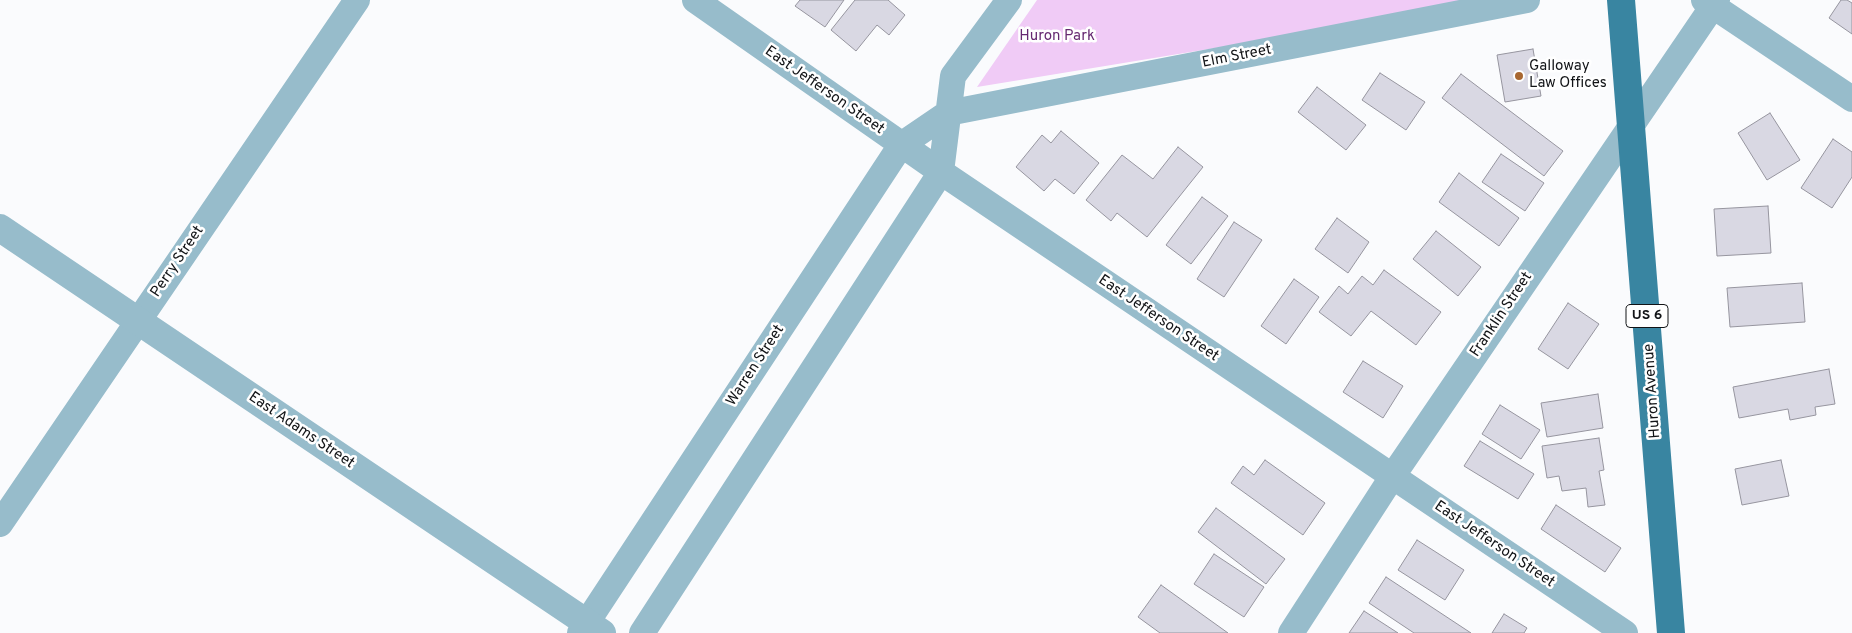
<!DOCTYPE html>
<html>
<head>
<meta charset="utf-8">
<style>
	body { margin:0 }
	canvas { display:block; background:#fafbfd }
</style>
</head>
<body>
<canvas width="1852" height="633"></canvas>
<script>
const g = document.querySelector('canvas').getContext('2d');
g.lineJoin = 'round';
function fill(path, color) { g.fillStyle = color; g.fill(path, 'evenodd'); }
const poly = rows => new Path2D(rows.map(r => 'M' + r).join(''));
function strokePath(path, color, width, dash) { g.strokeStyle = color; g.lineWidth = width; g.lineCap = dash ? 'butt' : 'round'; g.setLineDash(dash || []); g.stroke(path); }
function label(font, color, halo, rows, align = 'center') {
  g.font = font + ' Overpass,sans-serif'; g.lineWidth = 5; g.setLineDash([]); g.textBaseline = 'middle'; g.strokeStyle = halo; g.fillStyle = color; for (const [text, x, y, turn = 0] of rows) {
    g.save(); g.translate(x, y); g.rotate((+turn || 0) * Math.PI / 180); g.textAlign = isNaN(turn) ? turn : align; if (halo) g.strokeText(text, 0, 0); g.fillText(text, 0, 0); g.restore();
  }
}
const green = poly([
	[1037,0,1508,0,977,87]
]);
const building = poly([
	[800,0,844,0,825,27,795,6,800,0],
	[855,0,888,0,905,15,889,35,877,25,856,51,831,30,855,0],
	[1841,0,1847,0,1852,3,1852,34,1829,18,1841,0],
	[1533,49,1541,96,1505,102,1497,55,1533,49],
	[1380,73,1425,102,1406,130,1362,100,1380,73],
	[1461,74,1563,151,1544,176,1442,98,1461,74],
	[1317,87,1366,125,1346,150,1298,112,1317,87],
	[1770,113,1800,160,1767,180,1738,133,1770,113],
	[1061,131,1099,163,1074,194,1055,179,1044,191,1016,167,1042,135,1051,143,1061,131],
	[1833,139,1852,152,1852,177,1832,208,1801,188,1833,139],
	[1178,147,1203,167,1147,237,1117,213,1111,221,1086,200,1122,155,1153,179,1178,147],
	[1501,154,1544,183,1525,211,1482,182,1501,154],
	[1459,173,1519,218,1499,246,1439,202,1459,173],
	[1202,197,1228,216,1191,264,1166,245,1202,197],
	[1768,206,1771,253,1717,256,1714,209,1768,206],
	[1337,218,1369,242,1348,273,1315,249,1337,218],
	[1234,222,1262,240,1224,297,1197,279,1234,222],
	[1436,231,1481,267,1458,296,1413,259,1436,231],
	[1384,270,1441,312,1416,345,1371,311,1351,336,1319,312,1339,286,1348,294,1362,276,1373,285,1384,270],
	[1294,279,1319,297,1286,344,1261,326,1294,279],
	[1802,283,1805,322,1730,327,1727,288,1802,283],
	[1568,303,1599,324,1568,369,1538,349,1568,303],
	[1363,361,1403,386,1383,418,1343,392,1363,361],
	[1829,369,1835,404,1815,407,1816,415,1790,420,1788,409,1739,418,1733,387,1829,369],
	[1598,394,1603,428,1547,437,1541,403,1598,394],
	[1500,405,1540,430,1521,459,1482,434,1500,405],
	[1599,438,1604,470,1599,471,1605,505,1588,507,1586,488,1562,491,1559,476,1547,478,1542,446,1599,438],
	[1480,441,1534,474,1518,499,1464,466,1480,441],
	[1265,460,1325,503,1303,535,1231,483,1243,466,1254,475,1265,460],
	[1781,460,1789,496,1742,505,1735,469,1781,460],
	[1556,505,1621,548,1605,572,1541,529,1556,505],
	[1216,508,1285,559,1266,584,1198,532,1216,508],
	[1417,540,1464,570,1445,600,1398,570,1417,540],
	[1214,554,1264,587,1244,617,1194,584,1214,554],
	[1386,577,1471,633,1414,633,1369,603,1386,577],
	[1161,585,1228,633,1160,633,1138,617,1161,585],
	[1364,611,1398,633,1349,633,1364,611],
	[1504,614,1527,628,1524,633,1492,633,1504,614]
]);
const minor = poly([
	[695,0,941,172,1625,633],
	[1704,0,1852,99],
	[0,524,357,0],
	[580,633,901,145,948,113,1527,0],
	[642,633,941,172,953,76,1009,0],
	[1291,633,1392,477,1717,0]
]);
const tertiary = poly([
	[0,228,602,633]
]);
const primary = poly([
	[1621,0,1671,633]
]);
const markers = [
	[1519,76,5,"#a86731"]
];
const shields = [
	[1647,316,42]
];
const shieldNames = [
	["US 6",1647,316]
];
const parkNames = [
	["Huron Park",1057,37]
];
const streetNames = [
	["Elm Street",1237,57,-11],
	["East Jefferson Street",824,91,35],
	["Perry Street",178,262,-56],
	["Franklin Street",1502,315,-56],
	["East Jefferson Street",1158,319,34],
	["Warren Street",756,366,-57],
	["Huron Avenue",1653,391,-94],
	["East Adams Street",301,431,34],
	["East Jefferson Street",1494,545,34]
];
const poiNames = [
	["Galloway",1529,67],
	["Law Offices",1529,84]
];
fill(green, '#f0cbf6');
fill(building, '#d9d8e3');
strokePath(building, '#96959f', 1);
strokePath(minor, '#97bccb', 26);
strokePath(tertiary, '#97bccb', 28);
strokePath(primary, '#3985a1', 28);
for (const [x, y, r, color] of markers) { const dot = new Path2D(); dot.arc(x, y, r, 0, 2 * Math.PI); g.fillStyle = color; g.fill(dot); strokePath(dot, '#fff', 2); }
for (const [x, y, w] of shields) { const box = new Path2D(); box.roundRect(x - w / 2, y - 11.5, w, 23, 4); g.fillStyle = '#fff'; g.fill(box); strokePath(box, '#121417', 1); }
label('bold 14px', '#121417', null, shieldNames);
label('15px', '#662971', '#fff', parkNames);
label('15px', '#121417', '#fff', streetNames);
label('15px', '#121417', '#fff', poiNames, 'left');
</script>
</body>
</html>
